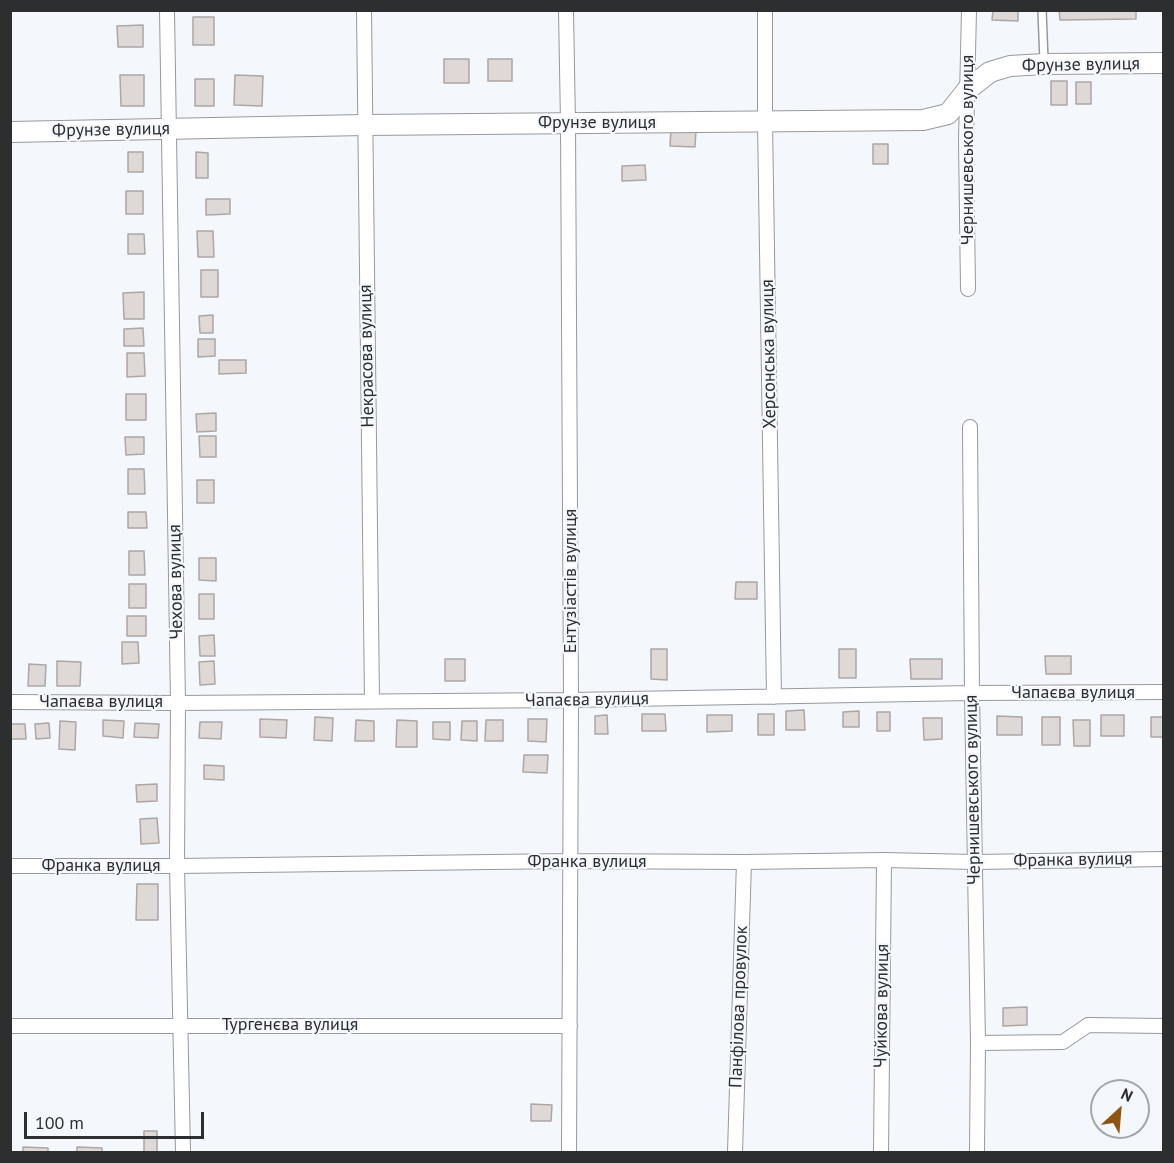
<!DOCTYPE html>
<html>
<head>
<meta charset="utf-8">
<style>
	body { margin:0 }
	#map { position:relative; width:1174px; height:1163px; overflow:hidden; background:#f4f7fc; font-family:"PT Sans",sans-serif }
	canvas { display:block }
	.frame { position:absolute; inset:0; border:12px solid #2c2e2f; pointer-events:none }
	.north { position:absolute; left:1090px; top:1079px; width:60px; height:60px; box-sizing:border-box; background:#f4f7fc; border:2px solid #a4a7aa; border-radius:50%; rotate:26deg; font-size:16px; font-weight:700; line-height:24px; text-align:center; color:#2c2e2f }
	.north::after { content:''; display:block; margin:auto; width:21px; height:27px; background:#8e5410; clip-path:polygon(50% 0,100% 100%,50% 72%,0 100%) }
	.scale { position:absolute; left:24px; top:1112px; width:180px; height:27px; box-sizing:border-box; border:3px solid #2c2e2f; border-top:0; padding-left:8px; font-size:18px; line-height:21px; white-space:nowrap; color:#2c2e2f; -webkit-text-stroke:4px #f4f7fc; paint-order:stroke }
</style>
</head>
<body>
<div id="map">
<canvas width="1174" height="1163"></canvas>
<div class="frame"></div>
<div class="north">N</div>
<div class="scale">100 m</div>
</div>
<script>
const g = document.querySelector('canvas').getContext('2d');
g.lineJoin = 'round';
function fill(path, color) { g.fillStyle = color; g.fill(path, 'evenodd'); }
const poly = rows => new Path2D(rows.map(r => 'M' + r).join(''));
function strokePath(path, color, width, dash) { g.strokeStyle = color; g.lineWidth = width; g.lineCap = dash ? 'butt' : 'round'; g.setLineDash(dash || []); g.stroke(path); }
function label(font, color, halo, rows, align = 'center') {
  g.font = font + ' "PT Sans",sans-serif'; g.lineWidth = 4.5; g.setLineDash([]); g.textBaseline = 'middle'; g.strokeStyle = halo; g.fillStyle = color; for (const [text, x, y, turn = 0] of rows) {
    g.save(); g.translate(x, y); g.rotate((+turn || 0) * Math.PI / 180); g.textAlign = isNaN(turn) ? turn : align; if (halo) g.strokeText(text, 0, 0); g.fillText(text, 0, 0); g.restore();
  }
}
const building = poly([
	[993,10,1018,10,1018,21,992,20,993,10],
	[1059,10,1136,10,1136,19,1060,20,1059,10],
	[193,17,214,17,214,45,193,45,193,17],
	[143,25,143,47,118,47,117,26,143,25],
	[444,59,469,59,469,83,444,83,444,59],
	[488,59,512,59,512,81,488,81,488,59],
	[120,75,144,75,144,106,121,106,120,75],
	[235,75,263,76,262,106,234,105,235,75],
	[195,79,214,79,214,106,195,106,195,79],
	[1051,81,1067,81,1067,105,1051,105,1051,81],
	[1076,82,1091,82,1091,104,1076,104,1076,82],
	[671,129,696,129,695,147,670,146,671,129],
	[873,144,888,144,888,164,873,164,873,144],
	[128,152,143,152,143,172,128,172,128,152],
	[196,152,208,153,208,178,196,178,196,152],
	[645,165,646,180,622,181,622,166,645,165],
	[126,191,143,191,143,214,126,214,126,191],
	[206,199,230,199,230,214,206,215,206,199],
	[197,231,213,231,214,257,198,257,197,231],
	[128,234,144,234,145,254,128,254,128,234],
	[201,270,218,270,218,297,201,297,201,270],
	[144,292,144,319,124,319,123,293,144,292],
	[213,315,213,333,200,333,199,316,213,315],
	[143,328,144,346,124,346,124,329,143,328],
	[198,339,215,339,215,356,198,357,198,339],
	[127,353,144,353,145,376,127,377,127,353],
	[219,360,246,360,246,373,219,374,219,360],
	[126,394,146,394,146,420,126,420,126,394],
	[216,413,216,431,197,432,196,414,216,413],
	[199,436,216,436,216,457,200,457,199,436],
	[125,437,144,437,144,454,126,455,125,437],
	[128,469,144,469,145,494,128,494,128,469],
	[197,480,214,480,214,503,197,503,197,480],
	[128,512,146,512,147,528,128,528,128,512],
	[129,551,144,551,145,575,129,575,129,551],
	[199,558,216,558,216,581,199,580,199,558],
	[736,582,757,582,757,599,735,599,736,582],
	[129,584,146,584,146,608,129,608,129,584],
	[199,594,214,594,214,619,199,619,199,594],
	[127,616,146,616,146,636,127,636,127,616],
	[214,635,215,656,200,656,199,636,214,635],
	[122,642,138,642,139,663,122,664,122,642],
	[651,649,667,649,667,680,651,679,651,649],
	[839,649,856,649,856,678,839,678,839,649],
	[1045,656,1071,656,1071,674,1046,674,1045,656],
	[445,659,465,659,465,681,445,681,445,659],
	[910,659,942,659,942,679,911,679,910,659],
	[57,661,81,662,80,686,57,686,57,661],
	[214,661,215,684,200,685,199,662,214,661],
	[29,664,46,665,45,686,28,686,29,664],
	[804,710,805,730,786,730,786,711,804,710],
	[859,711,859,727,843,727,843,712,859,711],
	[877,712,890,712,890,731,877,731,877,712],
	[642,714,665,714,666,731,642,731,642,714],
	[758,714,774,714,774,735,758,735,758,714],
	[607,715,608,734,595,734,595,716,607,715],
	[707,715,732,715,732,731,707,732,707,715],
	[1101,715,1124,715,1124,736,1101,736,1101,715],
	[997,716,1022,717,1022,735,997,735,997,716],
	[315,717,333,718,332,741,314,740,315,717],
	[1042,717,1060,717,1060,745,1042,745,1042,717],
	[1151,717,1164,717,1164,737,1151,737,1151,717],
	[923,718,942,718,942,739,924,740,923,718],
	[260,719,287,720,286,738,260,737,260,719],
	[528,719,547,719,546,742,528,741,528,719],
	[103,720,124,721,123,738,103,736,103,720],
	[356,720,374,721,374,741,355,741,356,720],
	[397,720,417,721,417,747,396,747,397,720],
	[486,720,503,720,503,741,485,741,486,720],
	[1073,720,1090,720,1090,746,1074,746,1073,720],
	[60,721,76,722,75,750,59,749,60,721],
	[462,721,477,721,477,741,461,740,462,721],
	[200,722,222,722,221,739,199,738,200,722],
	[433,722,450,722,450,740,433,739,433,722],
	[49,723,50,738,36,739,35,724,49,723],
	[135,723,159,724,158,738,134,737,135,723],
	[10,724,25,724,26,739,10,739,10,724],
	[524,755,548,755,547,773,523,772,524,755],
	[204,765,224,766,224,780,204,779,204,765],
	[157,784,157,801,137,802,136,785,157,784],
	[157,818,159,843,141,844,140,819,157,818],
	[137,884,158,884,158,920,136,920,137,884],
	[1027,1007,1027,1025,1003,1026,1003,1008,1027,1007],
	[531,1104,552,1105,551,1121,531,1121,531,1104],
	[144,1131,157,1131,157,1152,144,1152,144,1131],
	[23,1147,48,1148,48,1152,23,1152,23,1147],
	[77,1147,102,1148,102,1152,77,1152,77,1147]
]);
const lane = poly([
	[1042,10,1044,61]
]);
const street = poly([
	[167,10,178,703,177,866,183,1152],
	[364,10,372,701],
	[566,10,568,123,571,700,569,1152],
	[765,10,765,122,774,697],
	[968,289,966,141,969,10],
	[970,427,972,693,978,1043,977,1152],
	[10,702,178,703,571,700,972,693,1164,692],
	[10,866,177,866,570,861,744,862,884,860,975,862,1164,859],
	[10,1026,570,1026],
	[978,1043,1063,1042,1088,1025,1164,1026],
	[735,1152,744,862],
	[881,1152,884,860]
]);
const secondary = poly([
	[10,132,364,125,923,120,948,114,967,90,990,72,1010,66,1044,64,1164,63]
]);
const streetNames = [
	["Фрунзе вулиця",1081,65,-1],
	["Фрунзе вулиця",597,123],
	["Фрунзе вулиця",111,130,-1],
	["Чернишевського вулиця",968,150,-90],
	["Херсонська вулиця",769,354,-91],
	["Некрасова вулиця",367,356,-91],
	["Ентузіастів вулиця",571,581,-90],
	["Чехова вулиця",176,582,-91],
	["Чапаєва вулиця",1073,693],
	["Чапаєва вулиця",587,700,-1],
	["Чапаєва вулиця",101,702],
	["Чернишевського вулиця",973,790,-91],
	["Франка вулиця",1073,860,-1],
	["Франка вулиця",587,862],
	["Франка вулиця",101,866],
	["Чуйкова вулиця",882,1006,-89],
	["Панфілова провулок",739,1007,-88],
	["Тургенєва вулиця",290,1025]
];
fill(building, '#ded9d6');
strokePath(building, '#aca7a5', 1.5);
strokePath(lane, '#96999d', 10);
strokePath(street, '#96999d', 16);
strokePath(secondary, '#96999d', 22);
strokePath(lane, '#fff', 7);
strokePath(street, '#fff', 14);
strokePath(secondary, '#fff', 20);
label('18px', '#2c2e2f', '#f4f7fc', streetNames);
</script>
</body>
</html>
